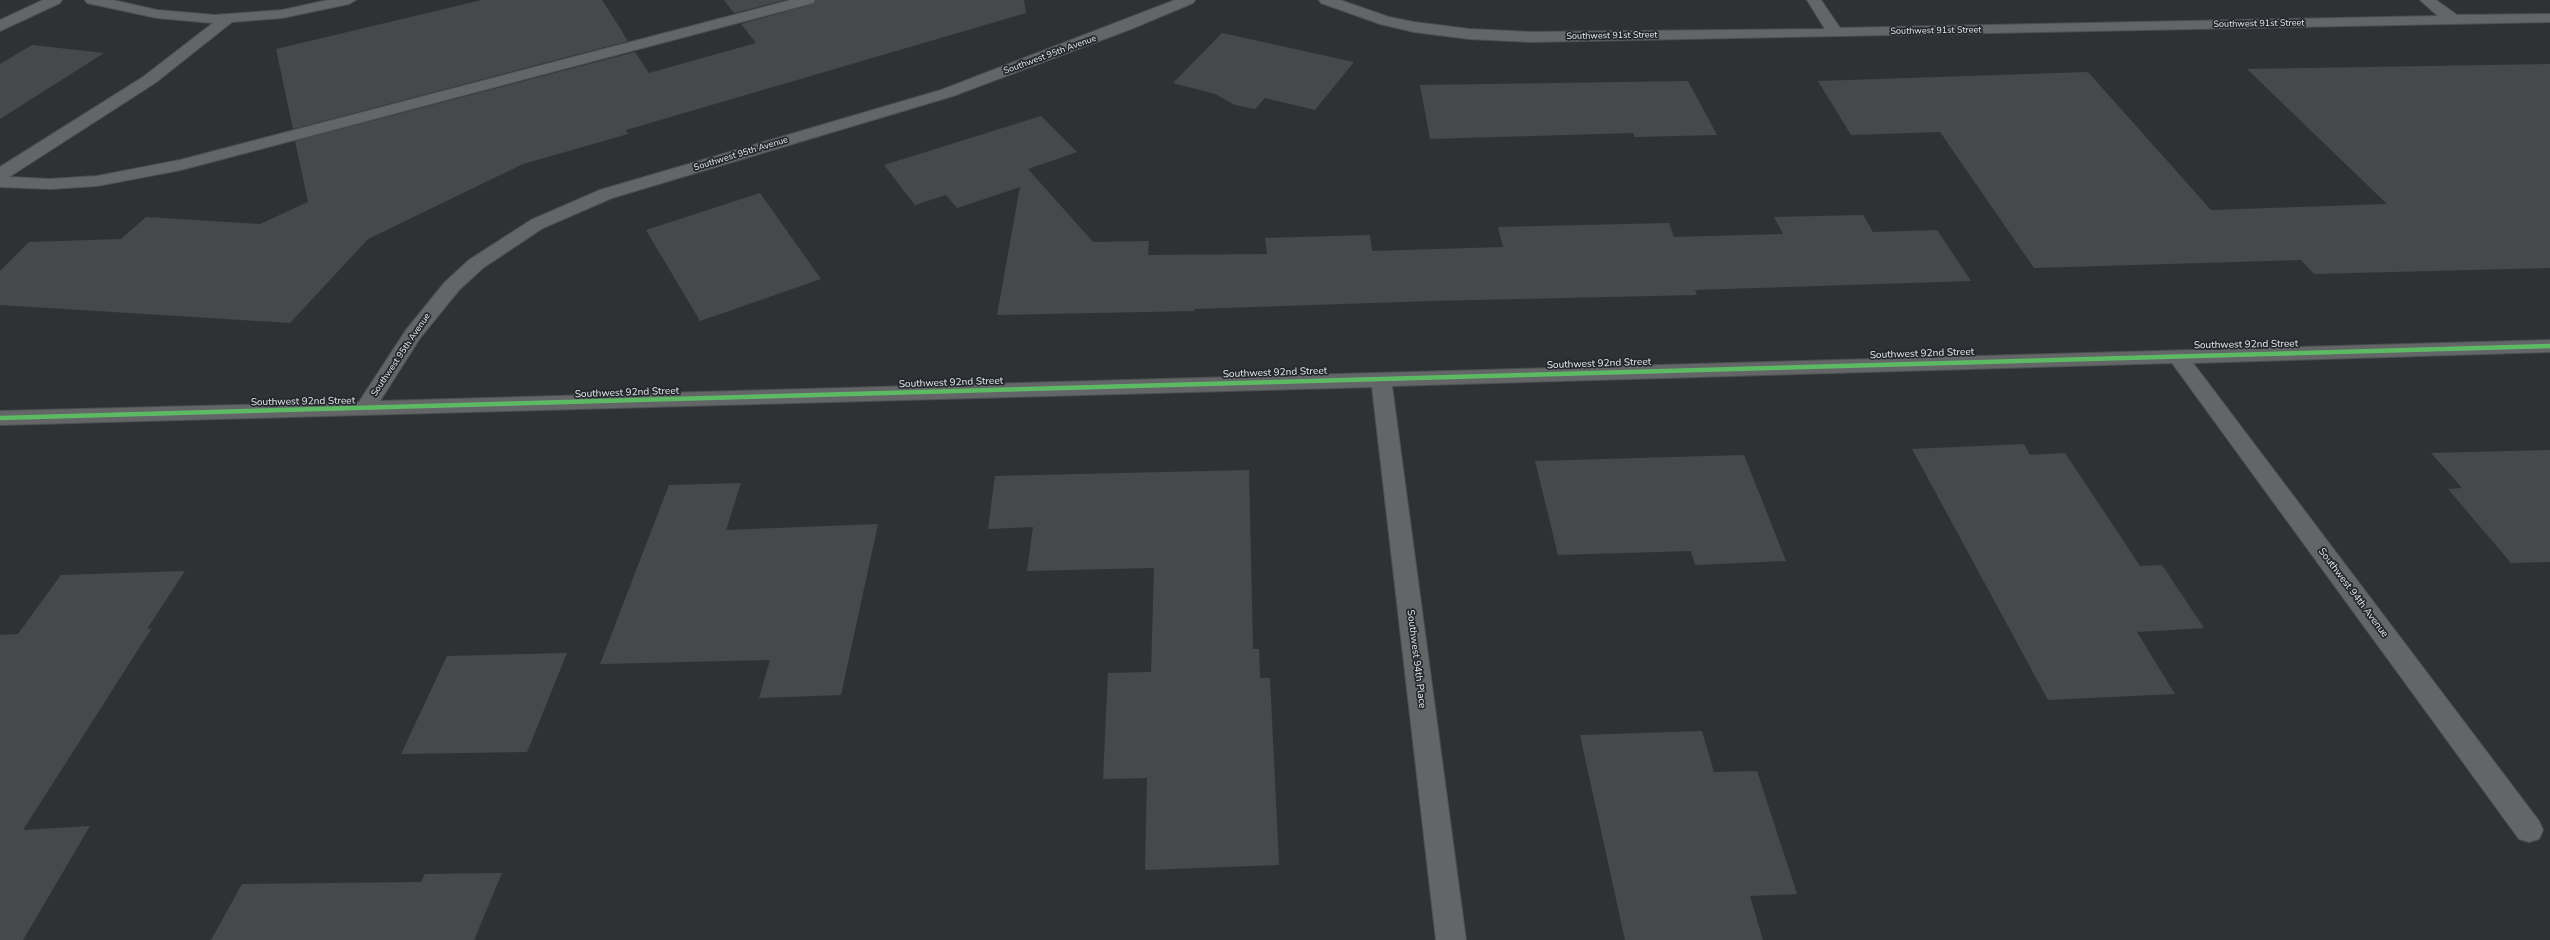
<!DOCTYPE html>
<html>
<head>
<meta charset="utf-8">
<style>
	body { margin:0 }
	canvas { display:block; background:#2f3235 }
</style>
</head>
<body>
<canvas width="2550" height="940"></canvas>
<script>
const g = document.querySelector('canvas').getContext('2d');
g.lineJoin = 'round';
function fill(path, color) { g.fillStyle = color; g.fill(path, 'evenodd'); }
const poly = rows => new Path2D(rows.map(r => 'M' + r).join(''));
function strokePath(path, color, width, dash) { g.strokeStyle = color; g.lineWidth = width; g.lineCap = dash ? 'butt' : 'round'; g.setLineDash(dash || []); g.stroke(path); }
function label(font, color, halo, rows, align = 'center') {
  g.font = font + ' "Nunito Sans",sans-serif'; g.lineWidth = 3.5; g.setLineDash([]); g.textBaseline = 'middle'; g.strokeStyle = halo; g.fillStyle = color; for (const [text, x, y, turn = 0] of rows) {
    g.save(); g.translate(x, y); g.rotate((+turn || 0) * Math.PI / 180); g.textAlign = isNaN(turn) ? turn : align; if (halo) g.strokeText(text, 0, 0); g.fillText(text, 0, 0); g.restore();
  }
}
const building = poly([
	[482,0,602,0,628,41,293,129,276,49],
	[724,0,785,0,734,13],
	[816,0,1024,0,1026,13,626,130,628,134,523,164,368,239,290,323,0,305,0,271,29,242,121,239,146,217,260,224,308,202,295,141,635,52,649,73,756,43,741,24,813,4],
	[1222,33,1354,62,1315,110,1265,98,1255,109,1235,105,1215,94,1173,83],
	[32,45,104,53,0,119,0,64],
	[2550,64,2550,268,2314,274,2301,260,2034,268,1940,132,1851,135,1818,81,2088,72,2211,210,2387,204,2247,69],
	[1688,81,1717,135,1635,137,1633,133,1430,139,1420,85],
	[1041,116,1077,152,1028,169,1093,242,1149,241,1148,255,1267,254,1265,238,1370,235,1372,251,1503,247,1498,227,1669,223,1674,237,1783,234,1774,217,1863,215,1873,232,1937,230,1971,281,1695,290,1697,295,1431,301,1194,309,1194,311,997,315,1020,187,957,208,946,195,915,205,884,165],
	[760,193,821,279,700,321,646,230],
	[2024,444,2030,455,2065,453,2140,566,2162,565,2204,628,2137,632,2175,694,2048,700,1912,449],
	[2550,450,2550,562,2511,563,2448,489,2462,488,2431,453],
	[1744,455,1786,561,1695,565,1691,551,1558,555,1535,461],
	[1249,470,1253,649,1259,649,1260,678,1270,678,1279,865,1145,870,1147,778,1103,779,1108,673,1151,672,1154,568,1027,571,1033,527,988,529,995,476],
	[741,483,726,530,878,524,841,695,759,698,770,660,600,664,669,485],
	[185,571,147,629,152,628,23,830,90,826,23,940,0,940,0,635,18,634,61,575],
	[567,653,527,752,401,754,447,656],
	[1702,731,1714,772,1757,771,1797,894,1750,896,1763,940,1625,940,1580,735],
	[502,873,474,940,211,940,242,884,421,882,425,874]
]);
const street = poly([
	[85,0,113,0,157,10,215,15,282,10,328,0,356,0,349,4,282,18,232,22,155,83,9,177,50,179,97,176,180,160,791,0,815,0,813,3,181,170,97,186,50,189,0,187,0,167,143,77,213,23,157,18,87,3,85,0],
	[1175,0,1195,0,1193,3,1131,29,953,96,612,198,543,228,483,268,459,290,420,338,380,401,2550,340,2550,352,2193,363,2539,821,2543,830,2539,839,2529,842,2519,839,2172,363,1392,386,1466,940,1436,940,1372,387,0,425,0,411,359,402,406,330,445,282,469,260,531,220,600,190,941,90,1175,0],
	[1319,0,1340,0,1389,17,1414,22,1469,29,1531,32,1825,29,1807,0,1821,0,1840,28,2438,16,2420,0,2436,0,2457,15,2550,14,2550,22,1531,42,1469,39,1414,32,1380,24,1321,3,1319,0]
]);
const secondary = poly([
	[43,0,62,0,60,3,0,31,0,20,43,0]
]);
const cycleway = poly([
	[0,418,2550,346]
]);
const farStreetnames = [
	["Southwest 91st Street",2259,24,-1],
	["Southwest 91st Street",1936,31,-1],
	["Southwest 91st Street",1612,36,-1],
	["Southwest 95th Avenue",1050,55,-20],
	["Southwest 95th Avenue",741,154,-17],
	["Southwest 95th Avenue",401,355,-56]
];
const streetNames = [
	["Southwest 92nd Street",2246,345,-1],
	["Southwest 92nd Street",1922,354,-2],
	["Southwest 92nd Street",1599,364,-2],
	["Southwest 92nd Street",1275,373,-2],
	["Southwest 92nd Street",951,383,-2],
	["Southwest 92nd Street",627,393,-2],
	["Southwest 92nd Street",303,402,-1],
	["Southwest 94th Avenue",2353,593,53],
	["Southwest 94th Place",1416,659,83]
];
fill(building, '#46484b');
strokePath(street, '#4d5053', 2);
strokePath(secondary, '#4d5053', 2);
fill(street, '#636567');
fill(secondary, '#636567');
strokePath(cycleway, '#5cba63', 4.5);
label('9px', '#e6e9ed', '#23282d', farStreetnames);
label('10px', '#e6e9ed', '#23282d', streetNames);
</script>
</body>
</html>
